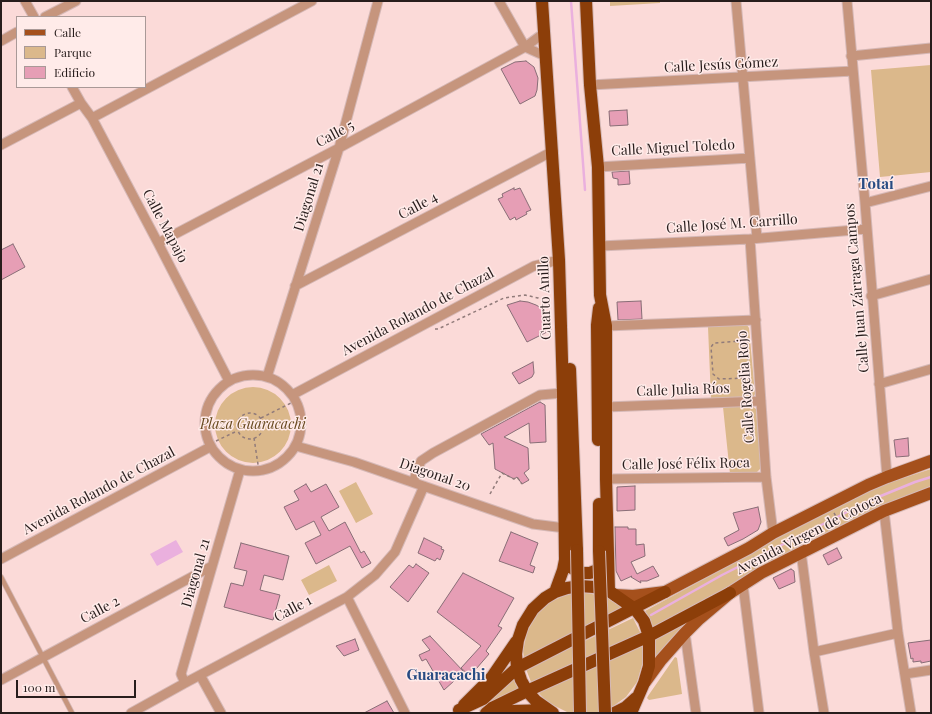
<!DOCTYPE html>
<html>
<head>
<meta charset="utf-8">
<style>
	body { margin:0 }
	#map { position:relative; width:932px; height:714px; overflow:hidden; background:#fbdad8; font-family:"Playfair Display",serif }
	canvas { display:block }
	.frame { position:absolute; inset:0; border:2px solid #281d1c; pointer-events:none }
	.legend { position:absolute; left:16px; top:16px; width:130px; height:72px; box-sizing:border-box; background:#ffebe9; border:1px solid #a99997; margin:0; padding:5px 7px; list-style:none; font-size:12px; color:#281d1c }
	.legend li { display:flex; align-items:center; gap:8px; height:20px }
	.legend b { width:20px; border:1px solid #a99997 }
	.scale { position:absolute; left:16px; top:680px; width:120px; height:18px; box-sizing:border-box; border:2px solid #281d1c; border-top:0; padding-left:5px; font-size:12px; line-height:14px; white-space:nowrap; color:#281d1c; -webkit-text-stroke:3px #ffebe9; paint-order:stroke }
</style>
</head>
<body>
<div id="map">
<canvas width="932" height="714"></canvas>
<div class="frame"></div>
<ul class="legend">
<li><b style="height:5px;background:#a5501c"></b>Calle</li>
<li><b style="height:11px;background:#dbb88b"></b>Parque</li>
<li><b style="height:11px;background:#e69eb5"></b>Edificio</li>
</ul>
<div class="scale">100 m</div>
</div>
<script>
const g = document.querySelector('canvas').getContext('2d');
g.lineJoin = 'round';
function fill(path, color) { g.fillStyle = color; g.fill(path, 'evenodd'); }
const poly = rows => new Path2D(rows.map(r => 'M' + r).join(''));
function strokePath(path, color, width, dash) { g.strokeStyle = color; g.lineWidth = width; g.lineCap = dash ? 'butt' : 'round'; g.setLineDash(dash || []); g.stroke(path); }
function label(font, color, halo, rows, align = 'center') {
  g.font = font + ' "Playfair Display",serif'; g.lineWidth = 3; g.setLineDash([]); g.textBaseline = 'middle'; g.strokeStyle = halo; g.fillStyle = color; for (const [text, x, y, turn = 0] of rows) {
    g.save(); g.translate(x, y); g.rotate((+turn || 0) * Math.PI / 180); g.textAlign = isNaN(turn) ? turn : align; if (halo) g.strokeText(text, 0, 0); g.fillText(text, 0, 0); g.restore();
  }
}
const green = poly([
	[610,1,660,1,660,3,610,6],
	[931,65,931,172,880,177,871,70],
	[744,324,747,325,749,328,755,394,754,396,751,398,711,399,708,327],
	'215 425a38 38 0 1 1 76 0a38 38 0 1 1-76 0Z',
	[752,406,756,409,761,468,757,472,730,474,723,407],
	[931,469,931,486,874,509,803,544,730,587,653,629,645,611,759,549,789,529,878,486],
	[356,482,373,514,356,523,339,491],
	[329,565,337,581,309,595,301,580],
	[587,593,606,597,625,609,524,658,523,651,527,632,536,615,550,602,568,594],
	[633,618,641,634,531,682,526,669],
	[688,622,668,642,656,657,654,637],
	[643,645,642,665,637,682,626,697,612,707,596,713,569,713,547,702,537,691],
	[675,657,677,658,682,694,649,700,647,698,648,696],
	[515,676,519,688,478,711]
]);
const water = poly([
	[176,540,183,552,157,566,150,554]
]);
const stream = poly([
	[571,1,585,190],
	[651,615,722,575,871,500,915,482,931,477]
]);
const building = poly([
	[526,61,534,67,538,78,537,90,535,96,520,104,501,69,515,62,526,61],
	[627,110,628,125,610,126,609,111,627,110],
	[629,171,630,184,618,185,618,179,613,178,612,172,629,171],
	[514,188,514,190,520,188,531,210,526,212,527,214,516,220,515,217,510,220,498,199,503,197,502,194,514,188],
	[13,244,25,267,1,280,1,250,13,244],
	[520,301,528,302,536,305,543,309,548,318,551,330,527,342,507,305,520,301],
	[641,301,642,319,618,320,617,302,641,301],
	[533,362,534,373,532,377,519,384,512,373,533,362],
	[540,402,545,405,546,442,530,443,529,423,504,437,528,448,529,469,524,473,529,480,522,484,517,477,514,479,495,469,493,443,489,445,481,434,540,402],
	[908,438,909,456,896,457,894,440,908,438],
	[306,484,311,492,326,484,339,507,321,517,329,531,345,522,361,553,364,551,371,563,362,568,350,546,316,564,305,543,321,535,314,521,296,530,284,507,299,500,294,491,306,484],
	[635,486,635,510,617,511,617,487,635,486],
	[758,507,761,522,758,530,743,539,728,546,724,538,739,530,733,513,758,507],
	[615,527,628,527,628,529,636,529,636,545,644,544,645,556,631,562,637,574,653,566,659,576,647,581,640,581,641,583,631,577,632,576,621,581,616,571,615,527],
	[511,532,538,543,530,565,535,567,533,573,499,561,511,532],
	[424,538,442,547,441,549,444,550,440,560,437,558,435,561,418,553,424,538],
	[241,543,289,556,283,580,264,575,260,590,280,595,273,620,224,607,231,583,243,586,247,571,234,568,241,543],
	[837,548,842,558,828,565,823,555,837,548],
	[416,564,429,573,408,602,390,587,409,565,413,568,416,564],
	[791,569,794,571,795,582,779,589,773,578,791,569],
	[463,573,514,598,498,626,502,628,486,651,489,654,470,676,461,668,481,646,437,612,463,573],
	[430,636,464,672,444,690,426,659,422,661,419,655,430,650,422,640,430,636],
	[355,639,359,650,344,656,336,646,355,639],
	[931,640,931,661,921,663,921,661,913,662,913,658,911,659,908,643,931,640],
	[387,701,394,713,364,713,387,701]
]);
const path = poly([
	[435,329,438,329,504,298,525,295,538,298,550,305],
	[742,341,747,347,749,373,746,378,719,379,713,374,711,347,714,343,742,341],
	'237 426a13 13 0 1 1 26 0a13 13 0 1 1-26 0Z',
	[261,418,291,403],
	[254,438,259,471],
	[216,441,237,431],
	[490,494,502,473,514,479,517,477,522,484],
	[834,513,840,523],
	[753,557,757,564]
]);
const lane = poly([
	[1,577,72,713]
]);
const street = poly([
	[25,1,34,17],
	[499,1,525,47,545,56],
	[736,1,757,238],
	[847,1,865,203,887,477],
	[45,17,76,1],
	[1,41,17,32],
	[851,56,931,48],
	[590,85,853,71],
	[72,87,81,103,92,118,158,243,229,381],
	[92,118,312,1],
	[1,145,81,103],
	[598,167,750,158],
	[865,203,931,186],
	[750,239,766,477,773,533],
	[158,243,339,148,525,47,544,33],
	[600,246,750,239,866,229],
	[295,286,553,151],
	[871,296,931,279],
	[606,326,756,320],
	'205 423a48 48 0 1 1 96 0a48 48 0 1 1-96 0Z',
	[267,377,339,148,378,1],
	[879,384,931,369],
	[292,395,534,266,559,260],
	[606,407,761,401],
	[296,446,354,462,533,524,565,528],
	[606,479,766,477],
	[413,482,421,461,433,453,540,395,563,393],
	[884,511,898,633,911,713],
	[801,552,814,652,824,713],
	[1,559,210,447],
	[743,585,759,713],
	[347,597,405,713],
	[685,633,696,713],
	[814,652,898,633],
	[905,674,931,670],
	[200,675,221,713],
	[1,680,212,566],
	[185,683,181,674,240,470],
	[131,713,185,683,347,597,375,575,395,552,424,486]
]);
const primary = poly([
	[615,595,633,596,665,592,749,548,773,533,868,485,887,477,931,461],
	[645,682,661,660,685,633,698,620,730,593,761,573,884,511,931,493]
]);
const highway = poly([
	[542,1,559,260,563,393,565,560,563,570,555,592],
	[586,1,590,85,598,167,600,295,606,326,606,479,609,591],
	[570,369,577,550],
	[598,440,597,325,599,308],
	[599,504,599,551],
	[569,566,575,570,582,573,590,573,597,570,605,562],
	[464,705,492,677,516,642],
	[459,710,483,699,517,668,665,592],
	[486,713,492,708,527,691,649,636,730,593],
	[504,713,513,711,548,710],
	[553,713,536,701,527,691,521,680,517,668,516,654,518,640,523,625,533,609,545,598,555,592,567,588,580,586,594,587,609,591,635,609,644,621,649,636,649,666,644,683,631,713],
	[614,713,626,707,636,698]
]);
const highwayBridge = poly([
	[577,550,580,713],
	[599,551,605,713]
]);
const streetNames = [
	["Calle Jesús Gómez",721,65,-3],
	["Calle 5",335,134,-28],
	["Calle Miguel Toledo",673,148,-3],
	["Diagonal 21",309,197,-73],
	["Calle 4",418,206,-28],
	["Calle José M. Carrillo",732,224,-4],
	["Calle Mapajo",165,226,62],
	["Calle Juan Zárraga Campos",857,288,-95],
	["Cuarto Anillo",545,298,-92],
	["Avenida Rolando de Chazal",418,312,-28],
	["Calle Rogelia Rojo",746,387,-94],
	["Calle Julia Ríos",683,390,-2],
	["Calle José Félix Roca",686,464,-1],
	["Diagonal 20",435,475,19],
	["Avenida Rolando de Chazal",99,491,-28],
	["Avenida Virgen de Cotoca",809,534,-27],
	["Diagonal 21",196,573,-74],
	["Calle 1",293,609,-28],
	["Calle 2",100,610,-28]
];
const parkNames = [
	["Plaza Guaracachi",253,425]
];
const neighbourhoodNames = [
	["Totaí",876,184],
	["Guaracachi",446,675]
];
fill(green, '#dbb88b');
fill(water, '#eab0de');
strokePath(stream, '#eab0de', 2.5);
fill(building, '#e69eb5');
strokePath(building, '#886d76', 1);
strokePath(lane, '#d5b8b6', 6);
strokePath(street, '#d5b8b6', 11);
strokePath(primary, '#d5b8b6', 14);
strokePath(highway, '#d5b8b6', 14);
strokePath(path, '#917b7a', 1.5, [3, 3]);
strokePath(lane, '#c6957d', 4.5);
strokePath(street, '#c6957d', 9);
strokePath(primary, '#a5501c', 12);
strokePath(highway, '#8c3e09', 12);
strokePath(highwayBridge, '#d5b8b6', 14, []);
strokePath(highwayBridge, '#8c3e09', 12);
label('14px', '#281d1c', '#ffebe9', streetNames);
label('italic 14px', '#694a1f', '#ffebe9', parkNames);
label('bold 15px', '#294c83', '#ffebe9', neighbourhoodNames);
</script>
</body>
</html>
